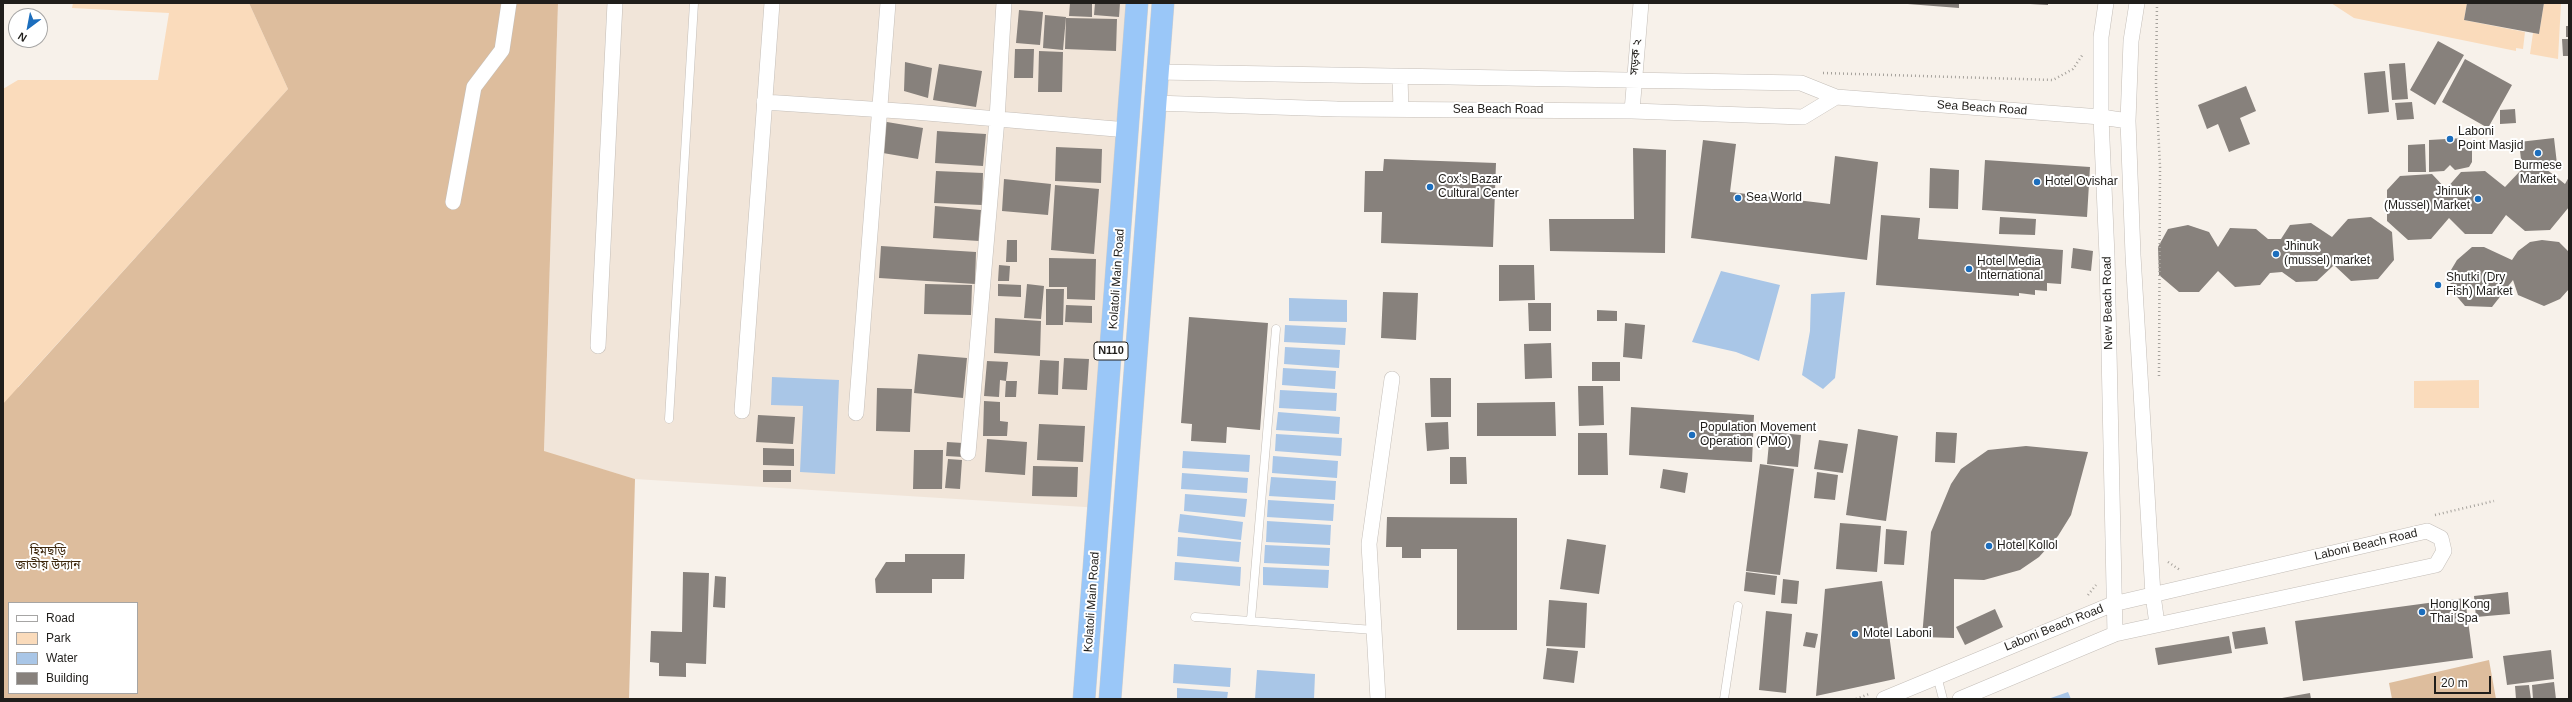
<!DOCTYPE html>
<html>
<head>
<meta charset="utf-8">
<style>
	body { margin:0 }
	#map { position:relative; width:2572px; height:702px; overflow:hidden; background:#f7f1ea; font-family:Helvetica,sans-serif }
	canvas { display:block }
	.frame { position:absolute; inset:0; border:4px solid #201e1b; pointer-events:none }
	.legend { position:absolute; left:8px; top:602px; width:130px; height:92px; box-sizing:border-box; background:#fff; border:1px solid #a6a5a4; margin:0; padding:5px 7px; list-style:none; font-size:12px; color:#201e1b }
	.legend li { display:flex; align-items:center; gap:8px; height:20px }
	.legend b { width:20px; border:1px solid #a6a5a4 }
	.north { position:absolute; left:8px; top:8px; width:40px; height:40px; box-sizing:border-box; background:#fff; border:1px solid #a6a5a4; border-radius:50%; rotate:212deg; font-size:11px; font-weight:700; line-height:16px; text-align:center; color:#201e1b }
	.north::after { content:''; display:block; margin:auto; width:14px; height:18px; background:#1c6ebd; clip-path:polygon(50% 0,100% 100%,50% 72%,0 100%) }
	.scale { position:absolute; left:2434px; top:676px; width:57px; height:18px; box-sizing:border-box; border:2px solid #201e1b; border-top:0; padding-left:5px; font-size:12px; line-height:14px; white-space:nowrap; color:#201e1b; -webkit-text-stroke:3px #fff; paint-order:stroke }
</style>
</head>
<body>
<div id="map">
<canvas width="2572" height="702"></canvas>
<div class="frame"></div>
<ul class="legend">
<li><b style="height:5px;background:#fff"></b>Road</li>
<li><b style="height:11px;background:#fadbbb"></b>Park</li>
<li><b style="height:11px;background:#a9c6e7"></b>Water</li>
<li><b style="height:11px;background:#87817c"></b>Building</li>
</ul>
<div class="north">N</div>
<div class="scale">20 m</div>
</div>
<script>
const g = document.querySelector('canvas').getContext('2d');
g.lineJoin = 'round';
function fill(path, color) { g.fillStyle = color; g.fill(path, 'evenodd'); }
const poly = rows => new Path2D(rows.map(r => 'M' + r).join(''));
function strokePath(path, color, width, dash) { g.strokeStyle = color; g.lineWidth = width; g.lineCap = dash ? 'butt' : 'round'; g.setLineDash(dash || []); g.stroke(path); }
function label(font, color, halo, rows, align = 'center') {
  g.font = font + ' Helvetica,"Noto Sans Bengali",sans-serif'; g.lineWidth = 4; g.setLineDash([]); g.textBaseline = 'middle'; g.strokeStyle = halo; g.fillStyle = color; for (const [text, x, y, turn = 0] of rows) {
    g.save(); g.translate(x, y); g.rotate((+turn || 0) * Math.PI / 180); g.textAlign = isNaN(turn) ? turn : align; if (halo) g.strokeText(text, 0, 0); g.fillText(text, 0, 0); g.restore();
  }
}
const built = poly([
	[558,3,1140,3,1101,508,635,479,544,452]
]);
const green = poly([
	[73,3,249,3,288,89,18,387,9,603,9,693,137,693,159,699,3,699,3,89,18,80,158,80,169,13,72,8],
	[2331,3,2467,3,2464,20,2525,32,2523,49,2516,48,2516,51,2354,18],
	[2544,3,2561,3,2558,59,2530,54,2533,33,2539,34],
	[2479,380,2479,408,2414,408,2414,381]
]);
const forest = poly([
	[249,3,558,3,544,451,635,479,629,699,3,699,3,404,288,89],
	[9,603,137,603,137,693,9,693],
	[2489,660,2496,699,2392,699,2389,683]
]);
const water = poly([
	[1721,271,1780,285,1759,361,1736,352,1692,342],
	[1845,292,1835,378,1823,389,1802,375,1810,331,1811,294],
	[1289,298,1347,300,1347,322,1289,321],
	[1285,325,1346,328,1345,345,1284,342],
	[1285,347,1340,350,1339,368,1284,364],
	[1283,368,1336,371,1335,389,1282,385],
	[772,377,839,380,835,474,800,472,803,406,771,405],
	[1280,390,1337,393,1336,411,1279,408],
	[1278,412,1340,417,1339,434,1276,430],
	[1276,434,1342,438,1341,456,1275,451],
	[1183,451,1250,455,1249,472,1182,468],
	[1273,456,1338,461,1337,478,1272,473],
	[1182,473,1248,478,1247,493,1181,489],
	[1271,477,1336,481,1335,500,1269,496],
	[1185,494,1247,499,1245,517,1184,511],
	[1268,500,1334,504,1333,521,1267,517],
	[1180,514,1243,522,1241,540,1178,532],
	[1267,521,1331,525,1330,545,1266,542],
	[1178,537,1241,542,1239,562,1177,556],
	[1265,545,1330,548,1329,566,1264,563],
	[1175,562,1241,567,1240,586,1174,580],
	[1263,567,1329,570,1328,588,1263,585],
	[1174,664,1231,668,1230,687,1173,683],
	[1257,670,1315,674,1314,699,1255,699],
	[1177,688,1228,692,1227,699,1177,699],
	[2068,692,2071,699,2048,699]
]);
const building = poly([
	[1070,3,1092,3,1092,17,1069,16],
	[1095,3,1120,3,1119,17,1094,15],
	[1895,3,1959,3,1959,8],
	[2030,3,2048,3,2048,5,2030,4],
	[2467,3,2544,3,2539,34,2464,20],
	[1019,10,1043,12,1040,45,1016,43],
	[1045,15,1066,17,1063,50,1043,48],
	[1066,18,1117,19,1116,51,1065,49],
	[2566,26,2569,26,2569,37,2566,37],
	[2562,39,2569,39,2569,56,2563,56],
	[2438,41,2464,55,2435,105,2410,90],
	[1015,49,1034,49,1033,78,1014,78],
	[1039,51,1063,52,1062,92,1038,92],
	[2465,59,2512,85,2488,128,2442,102],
	[905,62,932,68,928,98,904,91],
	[2405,63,2408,99,2392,100,2389,64],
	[939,64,982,71,976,107,933,100],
	[2385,71,2389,112,2368,114,2364,73],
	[2246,86,2256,111,2240,118,2250,144,2229,152,2218,124,2207,129,2198,105],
	[2412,102,2414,119,2397,120,2395,103],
	[2515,109,2516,123,2500,124,2500,110],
	[881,121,923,128,918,159,877,152],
	[937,131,986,134,983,166,935,163],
	[2464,138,2472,147,2472,162,2469,167,2455,170,2450,165,2444,171,2429,172,2429,140],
	[2554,138,2557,164,2522,168,2519,142],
	[1703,140,1736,144,1730,192,1830,204,1835,156,1878,162,1867,260,1691,238],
	[2425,144,2426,172,2408,172,2408,145],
	[1056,147,1102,149,1101,183,1055,181],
	[1633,148,1666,150,1665,253,1550,251,1549,219,1634,219],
	[1384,159,1496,163,1493,247,1381,243,1382,212,1364,212,1365,171,1383,171],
	[1985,160,2090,167,2087,217,1982,210],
	[1930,168,1959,170,1958,209,1929,208],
	[2546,169,2565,184,2569,177,2569,207,2550,230,2525,231,2506,215,2492,234,2465,234,2449,218,2431,239,2408,240,2387,221,2387,190,2400,176,2432,174,2446,189,2461,172,2485,171,2505,187,2521,170],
	[936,171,983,173,982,205,934,203],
	[1004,179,1051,184,1048,215,1002,211],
	[1055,185,1099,189,1094,254,1051,250],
	[935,206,981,210,979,241,933,238],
	[1881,215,1920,218,1918,239,2063,250,2061,284,2047,283,2047,291,2035,290,2035,295,2019,293,2019,296,1876,285],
	[2000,217,2036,219,2035,235,1999,234],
	[2371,217,2392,232,2394,260,2378,279,2351,281,2334,265,2317,281,2296,282,2282,272,2270,273,2260,285,2235,287,2218,271,2199,292,2179,292,2159,275,2158,247,2168,229,2188,225,2209,232,2218,247,2230,228,2256,229,2268,239,2281,239,2290,225,2311,223,2332,237,2348,219],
	[1007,240,1017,240,1017,262,1006,262],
	[2542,240,2559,242,2569,252,2569,289,2560,299,2544,306,2518,295,2513,280,2492,307,2465,306,2453,292,2448,275,2457,260,2472,247,2484,247,2512,260,2518,251,2530,242],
	[881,246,976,252,975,284,879,278],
	[2073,248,2093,251,2091,271,2071,268],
	[1049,258,1096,259,1095,300,1067,299,1067,287,1049,287],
	[999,265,1010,266,1009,281,998,281],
	[1499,265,1534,265,1535,300,1499,301],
	[925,284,972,285,971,315,924,314],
	[998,284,1021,285,1021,297,998,296],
	[1027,284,1044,286,1041,319,1024,318],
	[1046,289,1064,289,1063,325,1046,325],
	[1383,292,1418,293,1416,340,1381,338],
	[1528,303,1551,303,1551,331,1529,331],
	[1066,305,1092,306,1092,323,1065,322],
	[1597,310,1617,311,1617,321,1597,321],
	[1189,317,1268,323,1260,430,1227,427,1226,443,1191,441,1192,424,1181,423],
	[995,318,1041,321,1040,356,994,353],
	[1625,323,1645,325,1642,359,1623,357],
	[1551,343,1552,378,1525,379,1524,344],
	[918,354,967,358,963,398,914,393],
	[1064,358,1089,359,1087,390,1062,389],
	[1040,360,1059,361,1058,395,1038,394],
	[987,361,1008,362,1006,381,1000,380,999,397,984,396],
	[1592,362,1620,362,1620,381,1592,381],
	[1430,378,1451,378,1451,417,1431,417],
	[1006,381,1017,381,1016,397,1005,397],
	[1578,386,1603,386,1604,425,1579,426],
	[877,388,912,389,910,432,876,431],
	[984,401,1000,402,1000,421,1008,422,1007,436,983,436],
	[1555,402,1556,436,1477,436,1477,403],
	[1631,407,1754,415,1752,462,1629,455],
	[758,415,795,417,793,444,756,442],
	[1448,422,1449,449,1427,451,1425,423],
	[1039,424,1085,426,1083,462,1037,460],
	[1858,429,1898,436,1886,521,1846,515],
	[1770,432,1801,435,1798,467,1767,464],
	[1936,432,1957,433,1955,463,1935,462],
	[1578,433,1607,433,1608,475,1578,475],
	[987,439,1027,442,1025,475,985,472],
	[1819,440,1848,444,1843,473,1814,469],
	[947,442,963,443,963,457,946,456],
	[2026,446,2088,452,2071,515,2058,536,2039,557,2020,570,1984,580,1954,579,1954,638,1922,637,1931,532,1951,484,1961,469,1988,450],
	[763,448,794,449,794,466,763,465],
	[914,450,943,450,942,489,913,489],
	[1450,457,1466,457,1467,484,1450,484],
	[948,459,962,460,960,489,945,488],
	[1760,464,1794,469,1780,575,1746,571],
	[1033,466,1078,467,1077,497,1032,496],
	[1663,469,1688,473,1685,493,1660,488],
	[763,470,791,470,791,482,763,482],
	[1817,472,1838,475,1835,500,1814,498],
	[1387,517,1517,518,1517,630,1457,630,1457,549,1421,549,1421,558,1402,558,1402,547,1386,547],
	[1840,523,1881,526,1877,572,1836,569],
	[1886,529,1907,531,1904,565,1884,564],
	[1567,539,1606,545,1599,594,1560,589],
	[905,554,965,554,964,579,932,579,932,593,876,593,875,579,886,562,905,562],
	[683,572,709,573,706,664,686,663,686,677,659,676,659,663,650,662,651,631,682,632],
	[1746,572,1777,576,1775,595,1744,591],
	[715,576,726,577,725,608,713,607],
	[1783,579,1799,581,1797,604,1781,603],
	[1882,581,1895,679,1816,696,1825,589],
	[2508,592,2510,614,2476,617,2474,596],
	[2465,598,2473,658,2303,681,2295,621],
	[1549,600,1587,603,1585,648,1546,646],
	[1995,609,2003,627,1965,645,1956,627],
	[1766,611,1792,614,1786,693,1759,690],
	[2265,627,2268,644,2235,649,2232,632],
	[1806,632,1818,634,1815,648,1803,646],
	[2229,636,2232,653,2158,665,2155,648],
	[1547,648,1578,651,1574,683,1543,679],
	[2551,650,2554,679,2507,685,2503,656],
	[2554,682,2556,699,2533,699,2532,685],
	[2529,685,2531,699,2516,699,2515,686],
	[2310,693,2311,699,2282,699,2282,698]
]);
const path = poly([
	[2157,3,2156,84,2160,167,2159,376],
	[1823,73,2053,80,2073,69,2083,54],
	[2435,515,2494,501],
	[2168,562,2180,570],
	[2088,595,2096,585],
	[1856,699,1869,694]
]);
const service = poly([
	[669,419,694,3],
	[1195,617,1374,630],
	[1251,619,1276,329],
	[1937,676,1943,699],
	[1724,699,1738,606]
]);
const minor = poly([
	[2106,3,2101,37,2101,117,2107,256,2115,634],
	[2137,3,2131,41,2128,121,2133,255,2153,595,2157,624],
	[1157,72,1801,83,1836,97,2101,117,2128,121],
	[1400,77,1401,109],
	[764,102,915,112,1128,130],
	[1154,103,1337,109,1632,111,1803,117,1836,97],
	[1632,111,1641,3],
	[453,202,474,87,502,50,509,3],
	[598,346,615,3],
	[742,411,772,3],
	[856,413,888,3],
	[968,453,997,119,1004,3],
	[1378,699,1369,544,1392,379],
	[1884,699,2113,604,2427,531,2441,538,2444,551,2436,565,2115,634,1960,699]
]);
const trunk = poly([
	[1084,699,1137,3],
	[1110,699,1163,3]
]);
const markers = [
	[2450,139,4,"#1c6ebd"],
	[2538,153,4,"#1c6ebd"],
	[2037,182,4,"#1c6ebd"],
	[1430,187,4,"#1c6ebd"],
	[1738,198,4,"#1c6ebd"],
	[2478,199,4,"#1c6ebd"],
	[2276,254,4,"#1c6ebd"],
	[1969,269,4,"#1c6ebd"],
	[2438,285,4,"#1c6ebd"],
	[1692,435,4,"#1c6ebd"],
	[1989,546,4,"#1c6ebd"],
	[2422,612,4,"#1c6ebd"],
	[1855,634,4,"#1c6ebd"]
];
const shields = [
	[1111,351,34]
];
const shieldNames = [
	["N110",1111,351]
];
const streetNames = [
	["সড়ক ২",1636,57,-85],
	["Sea Beach Road",1982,108,4],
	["Sea Beach Road",1498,110],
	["Kolatoli Main Road",1117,279,-86],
	["New Beach Road",2108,303,-91],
	["Laboni Beach Road",2366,545,-13],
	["Kolatoli Main Road",1092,602,-86],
	["Laboni Beach Road",2054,628,-22]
];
const poiNames = [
	["Laboni",2458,132],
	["Point Masjid",2458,146],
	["Burmese",2538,166,"center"],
	["Market",2538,180,"center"],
	["Cox's Bazar",1438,180],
	["Cultural Center",1438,194],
	["Hotel Ovishar",2045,182],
	["Jhinuk",2470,192,"right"],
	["(Mussel) Market",2470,206,"right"],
	["Sea World",1746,198],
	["Jhinuk",2284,247],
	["(mussel) market",2284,261],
	["Hotel Media",1977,262],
	["International",1977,276],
	["Shutki (Dry",2446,278],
	["Fish) Market",2446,292],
	["Population Movement",1700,428],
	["Operation (PMO)",1700,442],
	["Hotel Kollol",1997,546],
	["Hong Kong",2430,605],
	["Thai Spa",2430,619],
	["Motel Laboni",1863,634]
];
const parkNames = [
	["হিমছড়ি",48,552],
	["জাতীয় উদ্যান",48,566]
];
fill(built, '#f1e5d9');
fill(green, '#fadbbb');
fill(forest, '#ddbd9d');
fill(water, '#a9c6e7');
fill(building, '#87817c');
strokePath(service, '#c4beb8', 9);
strokePath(minor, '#c4beb8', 16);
strokePath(trunk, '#cececd', 23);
strokePath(path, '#a6a29c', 2.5, [1, 3]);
strokePath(service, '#fff', 8);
strokePath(minor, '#fff', 15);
strokePath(trunk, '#9ac7f8', 22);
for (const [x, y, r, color] of markers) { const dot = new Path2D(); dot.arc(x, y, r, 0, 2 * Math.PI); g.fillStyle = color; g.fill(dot); strokePath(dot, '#fff', 1.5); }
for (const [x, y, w] of shields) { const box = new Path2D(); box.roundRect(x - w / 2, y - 9, w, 18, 3); g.fillStyle = '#fff'; g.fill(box); strokePath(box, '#201e1b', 1); }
label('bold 11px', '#201e1b', null, shieldNames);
label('12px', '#201e1b', '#fff', streetNames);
label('12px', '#201e1b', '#fff', poiNames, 'left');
label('12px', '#3d270c', '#fff', parkNames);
</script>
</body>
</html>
